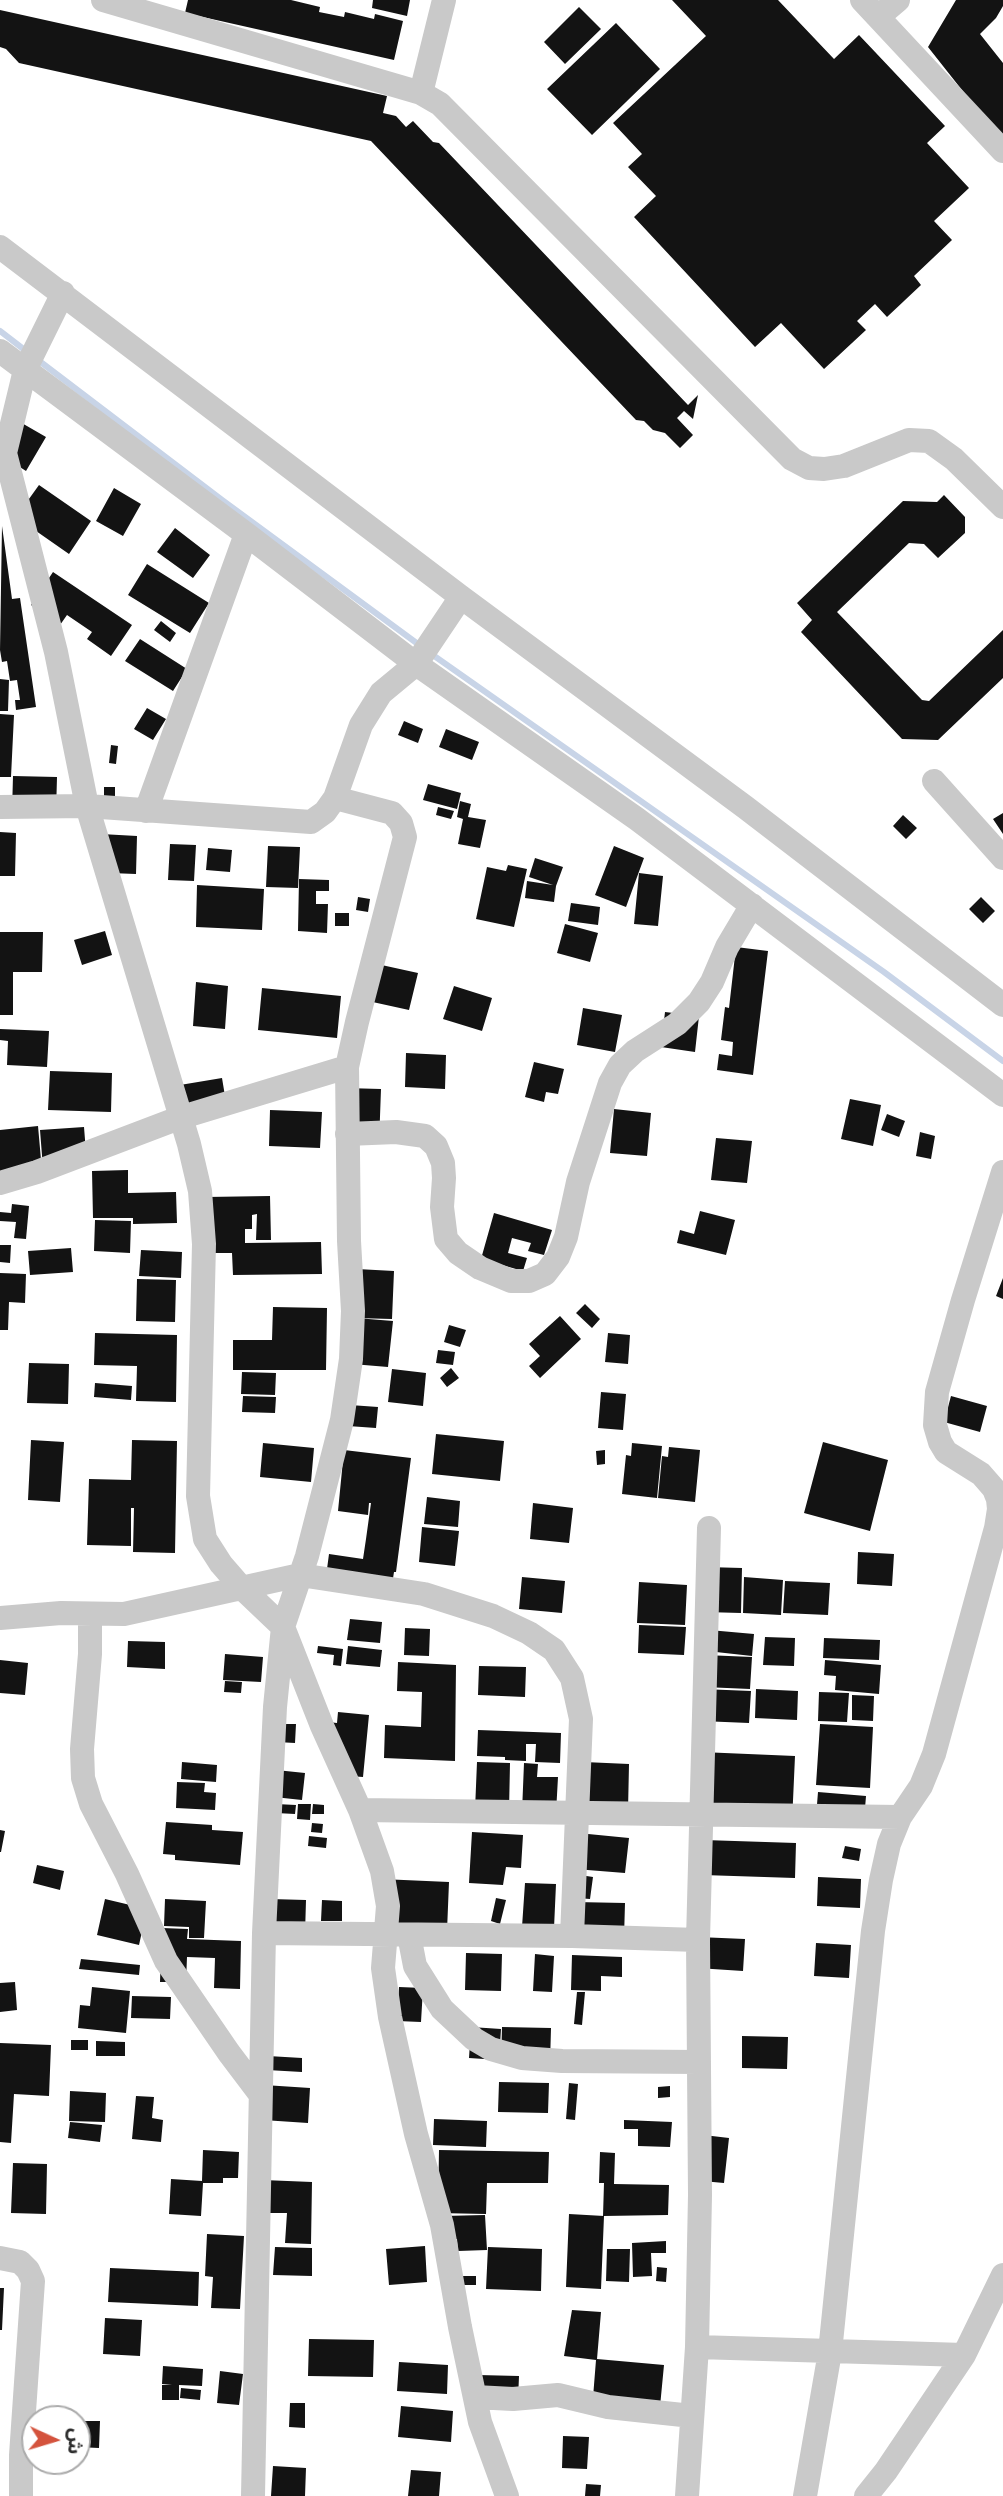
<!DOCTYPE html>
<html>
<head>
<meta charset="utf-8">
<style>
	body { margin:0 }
	#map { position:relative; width:1003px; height:2496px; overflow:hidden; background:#fff; font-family:Roboto,"Noto Sans Arabic",sans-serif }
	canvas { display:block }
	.north { position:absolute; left:21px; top:2405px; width:70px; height:70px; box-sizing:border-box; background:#fff; border:2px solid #ababab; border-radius:50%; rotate:94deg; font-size:19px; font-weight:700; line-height:28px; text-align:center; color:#2c2c2c }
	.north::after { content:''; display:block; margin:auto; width:24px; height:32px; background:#d4533d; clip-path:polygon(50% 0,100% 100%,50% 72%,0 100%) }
</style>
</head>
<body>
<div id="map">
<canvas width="1003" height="2496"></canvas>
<div class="north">ش</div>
</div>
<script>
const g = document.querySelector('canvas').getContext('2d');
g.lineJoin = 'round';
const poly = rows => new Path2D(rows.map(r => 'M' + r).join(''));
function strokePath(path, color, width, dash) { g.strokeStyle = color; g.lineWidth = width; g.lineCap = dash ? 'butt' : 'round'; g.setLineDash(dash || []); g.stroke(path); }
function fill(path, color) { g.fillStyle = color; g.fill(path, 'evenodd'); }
const stream = poly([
	[0,331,26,351],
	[38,360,222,500,422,647],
	[430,653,884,972,1003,1061]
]);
const building = poly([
	[188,0,291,0,320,7,319,12,344,17,345,12,374,19,375,14,403,21,394,60,185,13],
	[373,0,410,0,407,16,372,8],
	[672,0,778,0,834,59,859,35,945,126,927,143,969,188,934,221,952,240,914,276,921,285,887,317,875,304,857,321,866,330,824,369,781,323,755,347,634,217,656,196,628,167,642,154,613,123,706,36],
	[956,0,1003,0,1003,6,996,18,980,34,1003,63,1003,142,928,47],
	[579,7,601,29,565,64,544,42],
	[0,10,387,96,383,113,396,116,406,127,413,121,433,142,439,143,688,405,698,395,693,419,684,411,677,418,693,435,680,448,665,433,653,430,644,421,636,420,371,141,19,63,6,49,0,47],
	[616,23,660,69,592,135,547,89],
	[20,422,46,437,26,471,1,455],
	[39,485,91,521,69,554,16,517],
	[114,488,141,504,123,536,96,521],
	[944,495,965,517,965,533,938,558,924,544,909,543,837,612,922,700,929,701,1003,630,1003,678,938,740,902,739,801,632,812,620,797,603,903,501,937,502],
	[2,526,12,599,20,598,36,707,16,710,15,700,20,700,17,680,10,681,7,661,2,662,0,650],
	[175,528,210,555,193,578,157,552],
	[147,564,209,603,190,633,128,595],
	[53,572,132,625,111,656,87,639,92,632,67,615,60,625,31,605],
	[161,621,176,633,170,642,154,630],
	[140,639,187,669,173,691,125,661],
	[0,679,9,680,8,711,0,711],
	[147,708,166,719,153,740,134,729],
	[0,714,14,715,11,777,0,777],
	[404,721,423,729,418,743,398,735],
	[446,729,479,742,472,760,439,747],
	[111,745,118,746,116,764,109,763],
	[13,776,57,777,56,813,12,812],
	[428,784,461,793,457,809,423,800],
	[104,787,115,787,115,800,104,800],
	[460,801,471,804,468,817,486,820,480,848,458,844,463,819,457,817],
	[438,807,454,811,451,819,436,815],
	[1003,813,1003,834,993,819],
	[903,815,917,828,906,839,893,826],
	[0,832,16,833,15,876,0,876],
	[101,834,137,836,136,874,110,873],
	[170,844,196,845,194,881,168,880],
	[268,846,300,847,298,888,266,887],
	[614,846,644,858,626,907,595,895],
	[208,848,232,850,230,872,206,870],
	[535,858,563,867,556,886,554,902,525,898,527,881,553,885,529,877],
	[508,865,527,869,514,927,476,919,487,867,506,871],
	[639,873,663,876,658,926,634,924],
	[299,879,329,880,329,891,316,891,316,904,328,904,327,933,298,931],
	[197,885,264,889,262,930,196,927],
	[358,897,370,899,368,912,356,910],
	[981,897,995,911,983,923,969,909],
	[571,903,600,907,598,925,568,921],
	[335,913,349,913,349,926,335,926],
	[565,924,598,933,590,962,557,953],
	[105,931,112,955,82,965,74,940],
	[0,932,43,932,42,972,13,972,13,1015,0,1015],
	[736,947,768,951,753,1075,717,1070,719,1054,732,1056,733,1042,721,1040,725,1007,729,1008],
	[377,964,418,973,409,1010,368,1001],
	[196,982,228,986,225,1029,193,1026],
	[454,986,492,998,482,1031,443,1019],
	[262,988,341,996,337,1038,258,1030],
	[583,1008,622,1015,615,1052,577,1045],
	[665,1012,699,1016,695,1052,661,1047],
	[0,1029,49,1031,47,1067,7,1065,8,1041,0,1040],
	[406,1053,446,1055,445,1089,405,1087],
	[534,1062,564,1069,558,1094,546,1092,544,1102,525,1097],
	[50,1071,112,1073,111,1112,48,1110],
	[222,1078,227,1108,179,1117,174,1086],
	[345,1088,381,1089,379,1144,344,1143],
	[850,1099,881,1105,873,1146,841,1139],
	[614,1109,651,1113,647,1156,610,1153],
	[270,1110,322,1112,320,1148,269,1146],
	[887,1114,905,1121,899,1137,881,1130],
	[38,1126,42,1171,0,1172,0,1130],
	[84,1127,87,1165,43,1168,40,1130],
	[920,1132,935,1136,931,1159,916,1156],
	[716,1138,752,1141,747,1183,711,1180],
	[128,1170,128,1193,176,1192,177,1223,133,1224,133,1218,93,1218,92,1171],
	[270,1196,271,1240,256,1240,257,1214,252,1215,252,1229,245,1229,245,1243,321,1242,322,1274,233,1275,232,1253,209,1253,206,1197],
	[12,1204,29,1206,26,1239,14,1238,16,1222,0,1221,0,1212,11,1213],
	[700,1211,735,1220,726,1255,677,1243,680,1230,694,1234],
	[494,1213,552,1230,544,1255,528,1251,531,1243,512,1238,508,1253,527,1258,523,1271,481,1259],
	[95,1220,131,1221,130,1253,94,1251],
	[0,1245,11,1245,10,1263,0,1262],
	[71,1248,73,1272,30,1275,28,1251],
	[141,1250,182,1252,181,1278,139,1276],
	[357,1269,394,1271,392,1319,355,1318],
	[0,1273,26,1274,25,1303,9,1302,8,1330,0,1330],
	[1003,1278,1003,1299,996,1296],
	[137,1279,176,1280,175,1322,136,1321],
	[585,1304,600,1319,592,1328,576,1313],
	[273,1307,327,1308,326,1370,233,1370,233,1340,272,1340],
	[560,1316,581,1339,540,1378,529,1366,540,1356,529,1344],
	[356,1318,393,1321,388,1367,352,1364],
	[449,1325,466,1330,460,1347,444,1342],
	[95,1333,177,1335,176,1402,136,1401,137,1366,94,1365],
	[608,1333,630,1335,628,1364,605,1362],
	[438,1350,455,1352,453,1365,436,1363],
	[29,1363,69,1364,68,1404,27,1403],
	[451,1368,459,1378,447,1387,440,1378],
	[392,1369,426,1373,423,1406,388,1402],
	[242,1372,276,1373,275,1395,241,1394],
	[95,1383,132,1386,131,1400,94,1397],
	[601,1392,626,1394,623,1430,598,1428],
	[243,1396,276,1397,275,1413,242,1412],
	[951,1396,987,1406,980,1432,944,1422],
	[350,1405,378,1407,376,1428,348,1426],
	[436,1434,504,1441,500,1481,432,1474],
	[31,1440,64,1442,60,1502,28,1500],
	[132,1440,177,1441,175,1553,133,1552,134,1508,131,1508,131,1546,87,1545,89,1479,131,1480],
	[823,1442,888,1460,870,1531,804,1513],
	[263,1443,314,1448,311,1482,260,1477],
	[632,1443,662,1446,657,1498,622,1494,626,1455,631,1456],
	[669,1447,700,1450,695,1502,658,1498,662,1456,668,1457],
	[344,1450,411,1458,396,1572,394,1572,391,1591,325,1584,329,1554,363,1559,366,1539,371,1503,369,1503,368,1515,338,1511],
	[605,1450,605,1464,597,1465,596,1451],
	[427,1497,460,1501,458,1527,424,1524],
	[533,1503,573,1508,569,1543,530,1539],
	[422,1527,459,1531,455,1566,419,1562],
	[858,1552,894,1554,892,1586,857,1584],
	[706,1567,742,1568,741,1613,705,1612],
	[522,1577,565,1581,562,1613,519,1609],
	[744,1577,783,1580,781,1615,743,1613],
	[785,1581,830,1583,828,1615,783,1613],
	[639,1582,687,1585,685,1625,637,1623],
	[350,1619,382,1622,380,1643,347,1640],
	[639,1625,686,1627,684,1655,638,1653],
	[405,1628,430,1629,429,1656,404,1655],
	[709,1630,754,1634,752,1656,707,1651],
	[765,1637,795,1638,794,1666,763,1665],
	[824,1638,880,1640,879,1660,823,1658],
	[128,1641,165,1642,165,1669,127,1667],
	[318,1646,343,1649,341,1666,333,1665,334,1655,317,1653],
	[348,1646,382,1650,380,1667,346,1664],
	[225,1654,263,1657,261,1682,223,1680],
	[705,1655,752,1657,750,1689,704,1687],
	[0,1660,28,1663,25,1695,0,1693],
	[825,1660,881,1665,879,1694,835,1690,836,1676,824,1675],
	[398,1662,456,1665,455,1761,384,1758,385,1725,421,1727,422,1692,397,1691],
	[479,1666,526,1667,525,1697,478,1695],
	[225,1681,242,1682,241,1693,224,1692],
	[702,1689,751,1691,749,1723,701,1721],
	[756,1689,798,1691,797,1720,755,1718],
	[819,1692,849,1693,847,1722,818,1721],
	[852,1695,874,1696,873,1721,852,1720],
	[338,1712,369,1715,363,1777,334,1775,338,1732,327,1731,328,1722,337,1723],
	[278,1724,296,1724,295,1743,277,1742],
	[820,1724,873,1727,870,1788,816,1785],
	[478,1730,561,1733,560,1763,535,1762,536,1744,526,1744,526,1761,505,1760,505,1757,477,1756],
	[701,1752,795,1756,792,1823,699,1819],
	[182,1762,217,1765,216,1782,181,1779],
	[477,1762,510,1763,509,1811,475,1810],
	[584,1762,629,1764,628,1811,583,1810],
	[524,1763,538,1764,537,1777,558,1777,556,1813,522,1812],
	[276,1770,305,1773,302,1800,274,1797],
	[177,1782,205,1783,204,1792,216,1793,215,1810,176,1808],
	[818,1792,866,1796,864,1821,816,1817],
	[276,1804,296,1805,295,1814,276,1813],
	[298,1804,311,1804,310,1820,297,1819],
	[313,1804,324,1805,324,1814,312,1814],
	[166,1822,212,1825,212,1830,243,1832,240,1865,175,1860,175,1855,163,1854],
	[312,1823,323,1824,322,1833,311,1832],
	[0,1830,5,1831,1,1852,0,1852],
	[472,1832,523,1835,521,1868,506,1867,503,1885,469,1883],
	[578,1833,629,1838,625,1873,575,1869],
	[309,1836,327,1838,326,1848,308,1846],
	[704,1840,796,1843,795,1878,703,1875],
	[845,1846,861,1849,859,1861,842,1858],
	[37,1865,64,1871,60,1890,33,1883],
	[580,1875,593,1877,590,1899,577,1898],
	[818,1877,861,1879,860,1908,817,1906],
	[381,1879,449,1882,447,1931,380,1928],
	[525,1883,556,1884,554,1928,522,1927],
	[496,1898,506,1900,500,1924,491,1921],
	[105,1899,147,1909,139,1945,97,1935],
	[165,1899,206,1901,204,1938,189,1938,189,1927,164,1926],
	[270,1899,306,1900,305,1934,268,1933],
	[322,1900,342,1901,342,1921,321,1921],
	[575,1902,625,1903,624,1938,574,1937],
	[162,1928,188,1929,187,1939,241,1941,240,1989,214,1988,215,1958,187,1957,186,1982,160,1982],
	[698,1937,745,1939,743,1971,697,1968],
	[816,1943,851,1945,849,1978,814,1976],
	[466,1953,502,1954,501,1991,465,1990],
	[535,1954,554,1956,552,1992,533,1991],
	[572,1955,622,1957,622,1977,601,1976,601,1991,571,1990],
	[81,1959,140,1965,139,1975,79,1969],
	[15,1982,17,2010,0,2012,0,1983],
	[92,1987,130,1991,126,2033,78,2028,80,2005,90,2006],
	[399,1987,423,1988,421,2022,397,2021],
	[577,1992,585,1992,582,2025,574,2024],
	[132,1996,171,1997,170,2019,131,2018],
	[471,2027,501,2029,499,2060,469,2058],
	[502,2027,551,2028,550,2064,501,2063],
	[742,2036,788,2037,787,2069,742,2068],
	[71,2040,88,2040,88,2050,71,2050],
	[96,2041,125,2042,125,2056,96,2056],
	[0,2043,51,2045,49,2096,14,2094,11,2143,0,2142],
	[268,2056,302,2058,302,2072,267,2070],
	[499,2082,549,2083,548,2113,498,2112],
	[569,2083,578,2084,575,2120,566,2119],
	[264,2085,310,2088,308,2123,263,2120],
	[670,2086,670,2097,658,2098,658,2087],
	[70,2091,106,2093,105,2122,69,2121],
	[136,2096,154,2097,152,2118,163,2120,161,2142,132,2139],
	[434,2119,487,2121,486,2147,433,2145],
	[624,2120,672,2122,670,2147,638,2146,638,2129,624,2129],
	[70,2122,102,2125,100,2142,68,2138],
	[695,2134,729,2138,724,2183,691,2180],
	[203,2150,239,2152,238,2178,223,2178,223,2183,203,2183,201,2216,169,2214,171,2179,202,2181],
	[439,2150,549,2152,548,2183,487,2183,486,2214,438,2213],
	[600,2152,615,2153,614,2184,669,2185,668,2215,603,2216,604,2183,599,2183],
	[13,2163,47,2164,46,2214,11,2213],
	[263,2180,312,2182,311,2244,285,2243,287,2213,265,2213],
	[569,2214,604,2216,601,2289,566,2287],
	[485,2215,487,2250,458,2251,457,2239,444,2240,443,2216],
	[207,2234,244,2236,240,2309,211,2308,213,2277,205,2276],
	[666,2241,666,2253,651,2253,652,2276,633,2277,632,2243],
	[425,2246,427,2282,389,2285,386,2249],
	[275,2247,312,2248,312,2276,273,2275],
	[488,2247,542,2249,541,2291,486,2289],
	[607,2249,630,2249,629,2282,606,2281],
	[657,2267,667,2268,666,2282,656,2281],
	[110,2268,199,2272,198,2306,108,2302],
	[460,2276,476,2276,476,2285,460,2285],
	[0,2288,4,2288,2,2330,0,2330],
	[572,2310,601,2312,597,2359,664,2365,659,2417,592,2410,596,2360,564,2356],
	[105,2318,142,2320,140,2356,103,2354],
	[309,2339,374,2340,373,2377,308,2376],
	[399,2362,448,2365,447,2394,397,2391],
	[163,2366,203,2369,202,2386,179,2385,179,2400,162,2400,162,2385,172,2385,162,2384],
	[220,2371,243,2374,239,2405,217,2403],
	[478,2375,519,2376,518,2400,477,2400],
	[181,2388,201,2390,200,2400,180,2398],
	[290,2403,305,2403,305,2428,289,2427],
	[401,2406,453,2411,451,2442,398,2437],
	[77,2421,100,2421,99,2448,77,2447],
	[563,2436,589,2437,587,2469,562,2468],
	[273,2466,306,2468,305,2496,271,2496],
	[411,2470,441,2472,439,2496,408,2496],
	[586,2484,601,2485,600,2496,585,2496]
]);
const minor = poly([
	[103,0,421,93,440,104,792,459,809,468,824,469,844,466,909,440,929,441,954,459,1003,507],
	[862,0,1003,151],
	[878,17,898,0],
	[421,93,444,0],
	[0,247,461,597,745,807,1003,1005],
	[0,351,246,534,416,664,637,819,1003,1095],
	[5,453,56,652,87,806,189,1144,200,1191,204,1244,198,1496,205,1539,221,1564,241,1587,283,1627,322,1726,360,1810,382,1871,388,1906,383,1968,390,2017,416,2134,442,2225,460,2327,480,2422,507,2496],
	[0,462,5,453,25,370,63,293],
	[934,781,1003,858],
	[0,807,87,806,311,822,325,812,335,798,361,725,381,693,416,664,461,597],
	[146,811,246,534],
	[347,1134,396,1132,425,1136,436,1146,443,1163,444,1178,442,1207,446,1239,458,1253,480,1268,511,1281,529,1281,545,1274,558,1257,566,1237,578,1182,610,1083,620,1065,635,1051,677,1024,699,1002,712,982,727,947,752,905],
	[0,1183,37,1172,179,1118,347,1067],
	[90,1614,90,1654,82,1749,83,1778,91,1804,127,1874,166,1961,229,2053,260,2094],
	[0,1618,61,1613,124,1614,300,1575,424,1594,493,1616,529,1633,554,1650,572,1678,581,1719,572,1936],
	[360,1810,900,1817],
	[264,1933,572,1936,698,1940],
	[409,1935,415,1966,442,2009,474,2039,491,2049,522,2058,562,2061,699,2062],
	[0,2258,20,2262,28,2270,33,2281,21,2455,21,2496],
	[697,2347,964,2355],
	[475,2397,513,2399,558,2395,608,2407,692,2416],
	[253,2496,264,1933,275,1707,283,1627,307,1556,342,1420,351,1359,353,1311,349,1241,347,1067,357,1022,405,837,401,823,392,813,335,798],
	[687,2496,697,2347,700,2195,698,1940,709,1528],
	[805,2496,830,2352,873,1931,881,1880,889,1844,900,1817,921,1786,934,1754,996,1528,999,1509,998,1499,994,1489,981,1474,946,1452,940,1442,935,1425,937,1392,963,1300,1003,1172],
	[866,2496,886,2471,964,2355,1003,2275]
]);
strokePath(stream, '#c8d4e7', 6);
fill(building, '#131313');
strokePath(minor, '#c9c9c9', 24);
</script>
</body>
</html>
